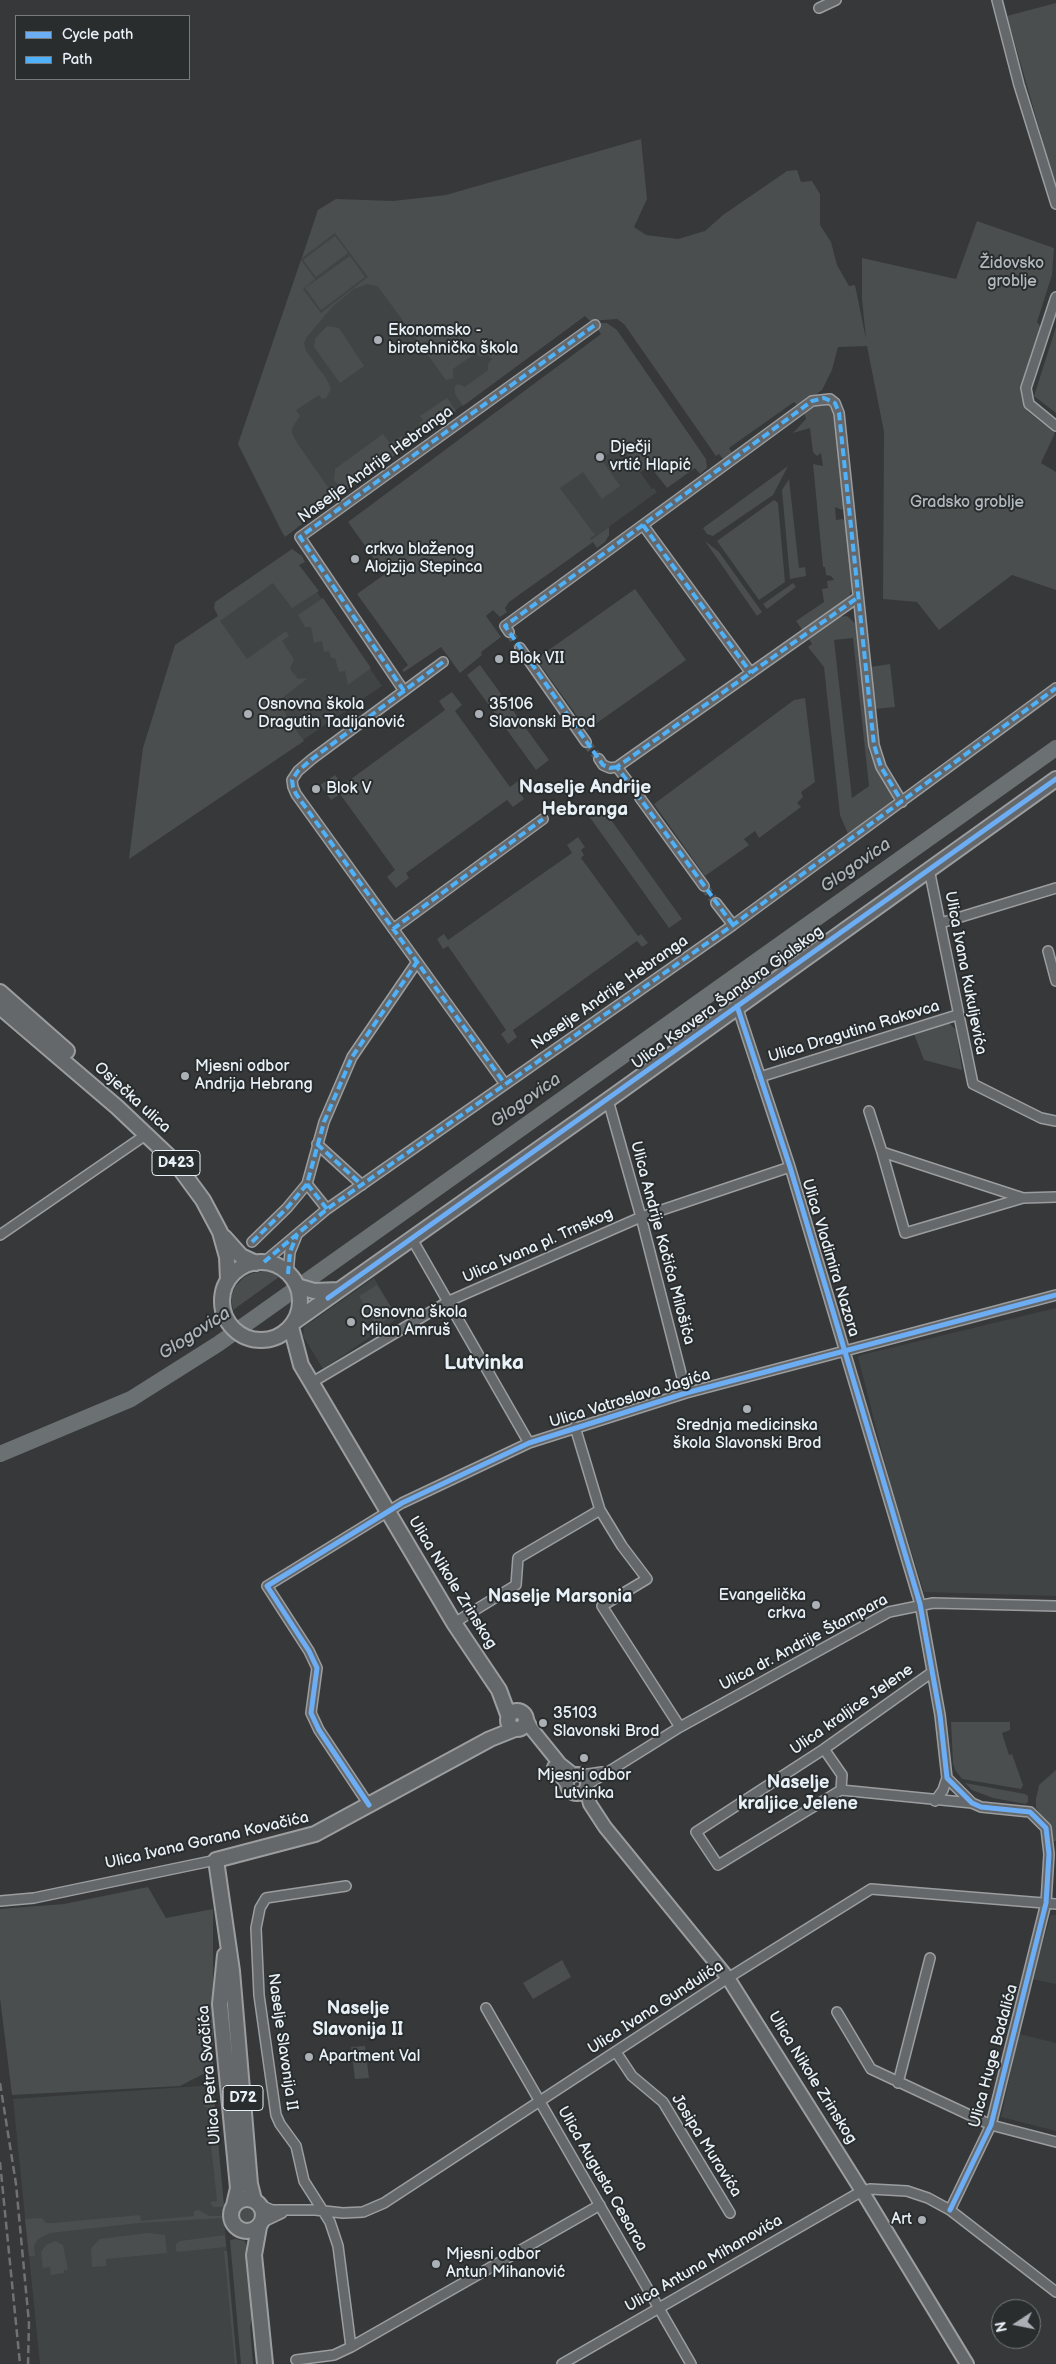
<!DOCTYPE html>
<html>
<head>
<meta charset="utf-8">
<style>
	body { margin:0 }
	#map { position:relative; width:1056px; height:2364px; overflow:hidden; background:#363839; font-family:"Balsamiq Sans",sans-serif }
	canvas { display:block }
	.legend { position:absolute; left:15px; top:15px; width:175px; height:65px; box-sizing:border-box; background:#2a2d2e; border:1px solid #767b7f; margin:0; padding:6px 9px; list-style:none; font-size:15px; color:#e8f1f8 }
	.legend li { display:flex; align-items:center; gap:10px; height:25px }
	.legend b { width:25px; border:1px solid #767b7f }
	.north { position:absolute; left:991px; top:2299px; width:50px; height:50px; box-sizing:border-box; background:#2a2d2e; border:1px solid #767b7f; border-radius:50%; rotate:259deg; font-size:14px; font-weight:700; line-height:20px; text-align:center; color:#e8f1f8 }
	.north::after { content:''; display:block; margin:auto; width:18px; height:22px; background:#aab0b5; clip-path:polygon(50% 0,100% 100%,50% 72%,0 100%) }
</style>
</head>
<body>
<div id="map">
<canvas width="1056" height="2364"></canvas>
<ul class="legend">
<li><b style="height:6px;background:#6dadf4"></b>Cycle path</li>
<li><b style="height:6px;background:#4fb1f8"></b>Path</li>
</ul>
<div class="north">N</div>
</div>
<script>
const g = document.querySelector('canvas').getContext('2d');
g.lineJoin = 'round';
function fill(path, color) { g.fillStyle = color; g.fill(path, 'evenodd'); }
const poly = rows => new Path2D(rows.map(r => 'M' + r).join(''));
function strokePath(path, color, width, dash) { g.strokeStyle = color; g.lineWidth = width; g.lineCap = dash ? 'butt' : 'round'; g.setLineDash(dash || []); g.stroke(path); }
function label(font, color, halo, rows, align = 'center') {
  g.font = font + ' "Balsamiq Sans",sans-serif'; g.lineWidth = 4; g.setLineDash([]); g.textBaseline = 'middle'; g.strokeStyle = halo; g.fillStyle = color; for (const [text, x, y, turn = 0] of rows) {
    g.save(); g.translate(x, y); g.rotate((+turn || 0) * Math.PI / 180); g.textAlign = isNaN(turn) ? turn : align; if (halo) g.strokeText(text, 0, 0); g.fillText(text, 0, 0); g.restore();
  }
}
const built = poly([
	[336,199,507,373,283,535,238,444,318,210],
	[631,380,678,444,640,472,652,489,654,488,657,492,591,540,590,538,594,535,560,488],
	[297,563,382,686,129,859,143,748,175,645],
	[374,1278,398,1318,323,1369,303,1336,304,1327],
	[1056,1308,1056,1596,924,1592,890,1483,858,1357,861,1355],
	[1051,1915,1056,1915,1056,1984,1032,1979],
	[1019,2034,1056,2043,1056,2131,1001,2117],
	[213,2085,236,2364,40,2364,13,2099]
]);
const green = poly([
	[1056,3,1056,187,1007,16],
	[641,139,647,199,634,227,646,235,678,239,705,231,723,215,787,171,797,170,801,182,812,181,820,194,820,225,831,242,837,265,849,286,855,285,866,339,862,299,862,258,956,279,977,221,1054,248,1052,275,1037,322,1041,327,1022,382,1021,392,1027,411,1055,433,1041,463,1056,472,1056,590,1012,575,939,630,917,602,883,599,884,432,867,346,838,347,832,370,822,390,799,407,794,402,729,448,732,453,723,459,719,454,716,456,624,324,617,319,590,321,585,316,463,406,455,394,455,386,458,384,465,387,488,370,488,364,492,359,488,355,480,357,476,353,453,369,453,378,446,380,382,292,377,286,367,284,354,289,333,306,306,338,304,344,306,351,326,378,331,389,326,398,322,399,319,395,296,410,300,416,292,428,292,433,297,443,335,497,301,521,302,524,285,537,238,444,301,260,315,279,303,289,321,313,368,277,335,233,302,258,318,210,336,199,393,201,446,195],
	[335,236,348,253,316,277,303,260],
	[350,256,365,277,321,310,305,288],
	[601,323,607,323,617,330,706,459,707,468,700,474,695,468,667,488,649,465,640,472,620,445,601,459,620,486,602,499,583,472,560,488,595,535,590,538,591,540,609,527,609,535,605,542,597,548,593,542,509,602,505,608,507,612,500,617,493,610,486,616,501,637,481,652,482,655,460,673,441,647,404,672,402,670,408,665,357,594,385,574,348,522,601,334,596,327],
	[327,326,339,328,364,366,340,383,314,347,315,339],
	[1056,327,1056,413,1034,396],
	[447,398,456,411,426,433,419,423,423,420,420,416],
	[826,403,834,410,845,506,842,510,835,507,836,520,843,519,847,524,852,587,849,598,803,631,796,621,824,602,822,589,828,588,827,581,834,580,831,576,826,575,825,567,823,567,813,464,823,466,821,453,817,456,813,452,810,428,793,433,806,419,804,413,816,404],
	[383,434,390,443,402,436,409,445,344,492,334,480,335,469],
	[788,466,773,495,713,536,707,534,703,528],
	[789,479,799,568,805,567,806,576,790,579,782,490],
	[774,500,778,503,785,582,759,600,717,541],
	[705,541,719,552,762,612,757,616],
	[292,549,302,556,305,562,299,565,319,591,292,608,273,583,220,621,247,659,286,631,289,636,282,641,294,659,290,669,298,679,308,678,282,698,287,718,304,741,129,859,143,748,175,645,218,616,214,608,215,602],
	[793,583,796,587,767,609,763,604],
	[635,589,686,660,587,730,536,659],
	[323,598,371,668,348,685,345,671,339,672,335,658,331,658,329,651,324,652,322,641,314,643,311,627,305,627,298,615],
	[847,616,855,623,858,639,869,752,893,798,891,803,848,834,840,815,824,667,808,647,812,644,809,639,837,617],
	[853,638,869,786,852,798,834,640],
	[890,664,895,707,875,709,870,667],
	[480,665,549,760,536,770,467,675],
	[452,692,462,705,455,711,510,787,518,781,525,791,521,794,524,799,513,807,507,800,406,873,409,878,396,888,387,877,395,870,340,794,331,800,320,785,335,775,343,785,445,710,439,701],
	[805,698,815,782,801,792,803,797,797,803,801,807,759,838,755,831,744,839,749,845,705,876,654,804,794,700],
	[599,803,682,919,669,928,586,812],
	[578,837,585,847,581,850,584,855,581,858,638,936,641,934,648,943,642,947,637,941,523,1023,513,1030,517,1037,508,1044,501,1034,506,1030,448,946,443,949,437,939,444,934,448,940,572,853,567,845],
	[949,1023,956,1030,962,1070,924,1060,914,1034],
	[264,1271,271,1272,279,1277,233,1310,231,1296,235,1287,244,1277,253,1273],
	[377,1285,395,1314,377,1326,359,1296],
	[951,1722,1010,1722,1010,1730,1002,1733,1009,1755,1012,1754,1023,1785,1021,1789,962,1779,955,1770,953,1763],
	[1056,1770,1056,1841,1050,1841,1047,1824,1036,1808,1036,1799,1039,1785],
	[965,1783,1025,1794,1028,1796,1028,1802,1025,1804,993,1798,972,1790],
	[148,1887,166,1918,213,1909,213,2069,180,2086,12,2095,0,1998,0,1909,64,1904],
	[562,1960,571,1977,533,1999,523,1983],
	[365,2046,369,2078,355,2079,351,2047],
	[214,2096,224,2206,221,2207,213,2207,210,2202,217,2201,207,2107,204,2107,204,2104,206,2098],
	'236 2216a10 10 0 1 1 20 0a10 10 0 1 1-20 0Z',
	[199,2210,209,2216,222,2216,223,2218,139,2223,50,2233,38,2239,34,2246,35,2256,29,2256,25,2219,42,2218,46,2223,53,2223,140,2215,141,2221,194,2216,194,2211],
	[148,2233,165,2235,167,2253,106,2259,106,2266,92,2267,91,2248,100,2239],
	[225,2235,226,2247,177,2252,176,2249,176,2244,180,2241],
	[236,2239,245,2241,248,2250,253,2314,250,2327,253,2364,241,2364,230,2240],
	[55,2241,63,2245,68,2270,64,2270,64,2273,51,2275,50,2267,43,2268,41,2252,46,2245],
	[224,2251,227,2251,237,2364,235,2364]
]);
const river = poly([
	[0,1454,131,1399,218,1344,1056,748]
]);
const streetTunnel = poly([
	[509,632,520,648],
	[586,742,599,759],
	[629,783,640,798],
	[704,886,716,903]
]);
const street = poly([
	[997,0,1019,85,1056,204],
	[819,8,836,0],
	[1056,297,1026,388,1029,404,1056,426],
	[643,525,751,673],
	[509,632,505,626,812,401,830,399,835,403,839,413,874,745,881,767,902,802],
	[520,648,586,742],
	[443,662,312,759,298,771,292,780,293,787,296,794,505,1084],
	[404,691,300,537,595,325],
	[599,759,603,765,610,768,617,767],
	[629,783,617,767,857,598],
	[640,798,704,886],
	[929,869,973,1084,1041,1118,1056,1121],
	[716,903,733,925],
	[941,923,1056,888],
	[393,929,543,819],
	[1048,951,1056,981],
	[737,1006,790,1167,920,1604,940,1715,947,1778,972,1803,981,1807,1030,1812,1046,1828,1049,1854,1046,1903,991,2125,950,2210],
	[760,1077,957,1015],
	[608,1100,641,1217,686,1393],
	[869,1111,882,1152],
	[317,1144,362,1185],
	[307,1184,327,1209],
	[1023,1198,882,1152,905,1233,1023,1198,1056,1197],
	[0,1235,147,1134],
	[412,1239,529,1443],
	[252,1242,287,1208,307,1184,324,1122,352,1057,417,962],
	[264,1262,327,1209,733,925,1056,688],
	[288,1274,290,1252,297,1235],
	[311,1383,449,1301,641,1217,790,1167],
	[575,1427,600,1510],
	[454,1623,516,1585,518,1558,600,1510,622,1546,647,1579,602,1606,680,1727],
	[931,1673,824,1749,696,1832,718,1865,841,1790,972,1803],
	[824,1749,842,1775,841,1790],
	[582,1775,602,1772],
	[587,1785,680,1727,889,1612,933,1603,1056,1606],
	[935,1801,943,1790,947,1778],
	[369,1805,319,1730,311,1713,317,1668,309,1651,267,1586,402,1503,529,1443,686,1393,1056,1295],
	[346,1886,266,1898,260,1908,256,1928,259,1995,276,2115,280,2124,296,2146,304,2181,330,2222,338,2246,351,2347],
	[0,1901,34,1898,216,1860],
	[486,2008,691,2364],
	[837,2012,871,2069,991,2125,1056,2142],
	[616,2052,632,2076,663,2102,730,2213],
	[898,2083,930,1958],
	[260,2205,272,2210,315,2210,343,2213,363,2212,384,2203,728,1978,871,1889,1056,1904],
	[261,2223,282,2213],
	[296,2360,334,2355,351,2347,600,2205],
	[562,2364,862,2191,870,2189,907,2191,928,2198,950,2210,1056,2292]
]);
const secondary = poly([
	[526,1718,531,1728,560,1764,574,1775],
	[554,1767,567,1784],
	'567 1784a10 10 0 1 1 20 0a10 10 0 1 1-20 0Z',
	[586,1789,590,1804,605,1827,728,1978,862,2191,967,2364]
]);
const primary = poly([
	[0,992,67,1051],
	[0,1007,117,1107,175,1162,203,1200,220,1232,227,1257,228,1280],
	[224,1237,241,1256,256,1263],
	'222 1301a39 39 0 1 1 78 0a39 39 0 1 1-78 0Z',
	[297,1286,314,1291,339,1290],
	[294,1322,608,1100,1056,779],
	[291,1327,301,1365,454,1623,499,1690,509,1717],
	'508 1720a9 9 0 1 1 18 0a9 9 0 1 1-18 0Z',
	[225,1955,220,2004,238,2188,234,2205],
	'231 2215a16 16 0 1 1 32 0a16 16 0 1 1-32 0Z',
	[254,2200,250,2184,232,1971,216,1860,315,1834,490,1739,515,1729],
	[259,2227,254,2255,265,2364]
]);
const rail = poly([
	[0,2083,16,2184,29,2323,28,2364],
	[0,2162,20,2364]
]);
const quiet = poly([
	[643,525,751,673],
	[443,662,312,759,298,771,292,780,293,787,296,794,505,1084],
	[404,691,300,537,595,325],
	[617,767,610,768,603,765,505,626,812,401,824,398,835,403,839,413,874,745,881,767,902,802],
	[733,925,617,767,857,598],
	[393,929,543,819],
	[317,1144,362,1185],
	[307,1184,327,1209],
	[252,1242,287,1208,307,1184,324,1122,352,1057,417,962],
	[264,1262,327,1209,733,925,1056,688],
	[288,1274,290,1252,297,1235]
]);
const cycleway = poly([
	[737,1006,790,1167,920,1604,940,1715,947,1778,972,1803,981,1807,1030,1812,1046,1828,1049,1854,1046,1903,991,2125,950,2210],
	[328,1298,1056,779],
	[369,1805,319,1730,311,1713,317,1668,309,1651,267,1586,402,1503,529,1443,686,1393,1056,1295]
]);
const markers = [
	[378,340,5,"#aab0b5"],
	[600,457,5,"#aab0b5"],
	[355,559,5,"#aab0b5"],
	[499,659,5,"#aab0b5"],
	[248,714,5,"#aab0b5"],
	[479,714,5,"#aab0b5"],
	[316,789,5,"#aab0b5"],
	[185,1076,5,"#aab0b5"],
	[351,1322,5,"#aab0b5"],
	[747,1409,5,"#aab0b5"],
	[816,1605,5,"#aab0b5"],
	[543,1723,5,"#aab0b5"],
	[584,1758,5,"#aab0b5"],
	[309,2057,5,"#aab0b5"],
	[922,2220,5,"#aab0b5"],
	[436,2264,5,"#aab0b5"]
];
const shields = [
	[176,1163,48],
	[243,2098,40]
];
const shieldNames = [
	["D423",176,1163],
	["D72",243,2098]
];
const parkNames = [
	["Židovsko",1012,264],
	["groblje",1012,282],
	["Gradsko groblje",967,503]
];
const poiNames = [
	["Ekonomsko -",388,331],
	["birotehnička škola",388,349],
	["Dječji",610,448],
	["vrtić Hlapić",610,466],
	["crkva blaženog",365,550],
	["Alojzija Stepinca",365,568],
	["Blok VII",509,659],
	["Osnovna škola",258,705],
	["Dragutin Tadijanović",258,723],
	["35106",489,705],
	["Slavonski Brod",489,723],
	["Blok V",326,789],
	["Mjesni odbor",195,1067],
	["Andrija Hebrang",195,1085],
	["Osnovna škola",361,1313],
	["Milan Amruš",361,1331],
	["Srednja medicinska",747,1426,"center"],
	["škola Slavonski Brod",747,1444,"center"],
	["Evangelička",806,1596,"right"],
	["crkva",806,1614,"right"],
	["35103",553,1714],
	["Slavonski Brod",553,1732],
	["Mjesni odbor",584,1776,"center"],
	["Lutvinka",584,1794,"center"],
	["Apartment Val",319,2057],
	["Art",912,2220,"right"],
	["Mjesni odbor",446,2255],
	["Antun Mihanović",446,2273]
];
const streetNames = [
	["Naselje Andrije Hebranga",376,465,-36],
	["Ulica Ivana Kukuljevića",965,973,79],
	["Naselje Andrije Hebranga",610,993,-35],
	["Ulica Ksavera Šandora Gjalskog",728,998,-36],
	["Ulica Dragutina Rakovca",854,1032,-17],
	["Osječka ulica",132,1098,42],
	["Ulica Andrije Kačića Milošića",662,1243,75],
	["Ulica Ivana pl. Trnskog",538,1246,-24],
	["Ulica Vladimira Nazora",830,1258,73],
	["Ulica Vatroslava Jagića",630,1399,-17],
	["Ulica Nikole Zrinskog",452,1583,58],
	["Ulica dr. Andrije Štampara",804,1643,-28],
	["Ulica kraljice Jelene",852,1710,-35],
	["Ulica Ivana Gorana Kovačića",207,1841,-13],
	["Ulica Ivana Gundulića",656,2008,-33],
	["Naselje Slavonija II",282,2042,82],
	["Ulica Huge Badalića",994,2056,-75],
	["Ulica Petra Svačića",210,2075,-95],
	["Ulica Nikole Zrinskog",812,2078,58],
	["Josipa Muravića",706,2146,58],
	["Ulica Augusta Cesarca",602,2179,60],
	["Ulica Antuna Mihanovića",704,2264,-30]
];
const waterNames = [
	["Glogovica",856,866,-35],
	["Glogovica",526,1101,-35],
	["Glogovica",195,1334,-33]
];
const neighbourhoodNames = [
	["Naselje Marsonia",560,1597],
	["Naselje",798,1783],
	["kraljice Jelene",798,1804],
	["Naselje",358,2009],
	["Slavonija II",358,2030]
];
const quarterNames = [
	["Naselje Andrije",585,788],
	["Hebranga",585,810]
];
const districtNames = [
	["Lutvinka",484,1364]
];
fill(built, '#404445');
fill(green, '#4a4e4f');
strokePath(river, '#6b7073', 16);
strokePath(streetTunnel, '#515456', 9, [9, 4.5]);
strokePath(street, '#9b9d9f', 12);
strokePath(secondary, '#9b9d9f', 16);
strokePath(primary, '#9b9d9f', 18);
strokePath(street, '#65686b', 9);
strokePath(secondary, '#65686b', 12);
strokePath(primary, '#65686b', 14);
strokePath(rail, '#6f7172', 2.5, [8, 4]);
strokePath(quiet, '#4fb1f8', 4, [8, 4]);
strokePath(cycleway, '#6dadf4', 5);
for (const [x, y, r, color] of markers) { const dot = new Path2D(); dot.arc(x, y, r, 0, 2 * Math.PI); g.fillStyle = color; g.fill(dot); strokePath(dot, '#2a2d2e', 2); }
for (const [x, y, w] of shields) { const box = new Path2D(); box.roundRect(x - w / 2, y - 12.5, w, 25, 4); g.fillStyle = '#2a2d2e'; g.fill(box); strokePath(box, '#e8f1f8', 1); }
label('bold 15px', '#e8f1f8', null, shieldNames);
label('16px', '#b2b9be', '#2a2d2e', parkNames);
label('16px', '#e8f1f8', '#2a2d2e', poiNames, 'left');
label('16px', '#e8f1f8', '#2a2d2e', streetNames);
label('italic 18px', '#acb3b8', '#2a2d2e', waterNames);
label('bold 18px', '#e8f1f8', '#2a2d2e', neighbourhoodNames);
label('bold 19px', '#e8f1f8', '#2a2d2e', quarterNames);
label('bold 21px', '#e8f1f8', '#2a2d2e', districtNames);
</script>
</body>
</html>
